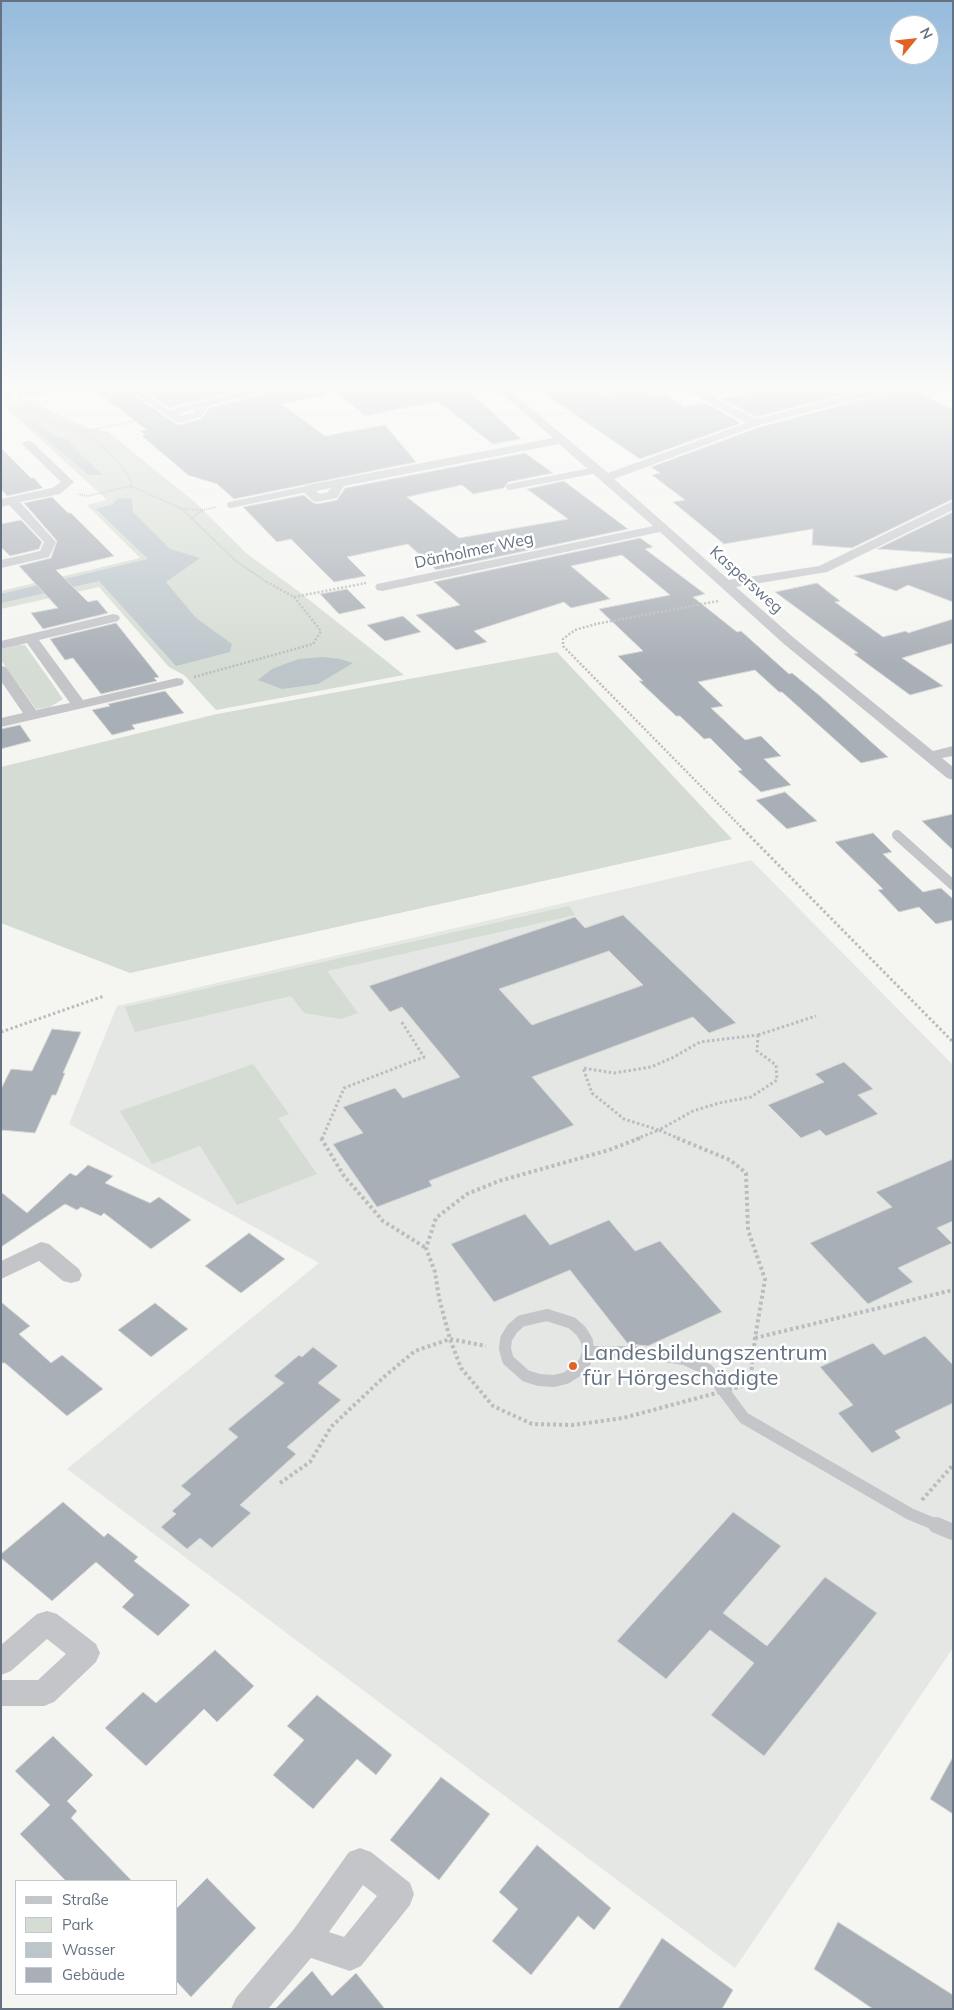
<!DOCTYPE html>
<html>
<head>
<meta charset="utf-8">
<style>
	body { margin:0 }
	#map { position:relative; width:954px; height:2010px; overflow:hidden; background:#f5f5f1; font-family:Mulish,sans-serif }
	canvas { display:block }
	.frame { position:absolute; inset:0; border:2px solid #657282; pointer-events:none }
	.legend { position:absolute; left:15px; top:1880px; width:162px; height:115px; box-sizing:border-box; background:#fff; border:1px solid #c1c7cd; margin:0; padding:6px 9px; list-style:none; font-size:15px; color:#657282 }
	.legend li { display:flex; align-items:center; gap:10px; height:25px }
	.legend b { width:25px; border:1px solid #c1c7cd }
	.north { position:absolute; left:889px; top:15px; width:50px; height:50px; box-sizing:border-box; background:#fff; border:1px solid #c1c7cd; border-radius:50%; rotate:62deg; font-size:14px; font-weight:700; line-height:20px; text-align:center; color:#657282 }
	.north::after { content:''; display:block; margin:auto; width:18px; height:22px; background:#e06227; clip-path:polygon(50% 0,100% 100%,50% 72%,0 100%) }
</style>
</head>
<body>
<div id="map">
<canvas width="954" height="2010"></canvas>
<div class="frame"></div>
<ul class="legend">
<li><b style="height:6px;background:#c3c5c9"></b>Straße</li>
<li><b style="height:14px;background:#d5dcd3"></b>Park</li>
<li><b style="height:14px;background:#bbc5ca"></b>Wasser</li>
<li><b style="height:14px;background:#a9afb6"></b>Gebäude</li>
</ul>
<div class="north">N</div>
</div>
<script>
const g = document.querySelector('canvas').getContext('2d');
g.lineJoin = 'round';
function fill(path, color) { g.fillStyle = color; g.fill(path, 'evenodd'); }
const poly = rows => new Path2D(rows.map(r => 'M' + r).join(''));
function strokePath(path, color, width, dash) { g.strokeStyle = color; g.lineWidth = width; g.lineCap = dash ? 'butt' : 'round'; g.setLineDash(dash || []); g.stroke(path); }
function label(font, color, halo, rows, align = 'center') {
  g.font = font + ' Mulish,sans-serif'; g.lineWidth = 5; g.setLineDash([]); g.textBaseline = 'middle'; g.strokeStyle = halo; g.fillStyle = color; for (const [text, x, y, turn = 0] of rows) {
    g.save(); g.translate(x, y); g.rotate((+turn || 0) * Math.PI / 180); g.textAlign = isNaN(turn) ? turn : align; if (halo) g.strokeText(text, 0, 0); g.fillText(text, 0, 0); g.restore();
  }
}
const built = poly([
	[751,860,953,1065,953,1648,735,1968,67,1469,319,1263,69,1124,117,1006]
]);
const green = poly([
	[12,386,23,386,15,392,13,397,16,401,1,405,1,391],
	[31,386,75,386,25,399,25,390],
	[28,400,85,427,108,432,196,503,246,553,298,591,404,675,216,710,184,675,169,667,99,587,1,609,1,591,140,558,87,505,107,500,4,406],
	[17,645,25,645,63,699,50,707,36,709,1,660,1,649],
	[557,652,732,839,130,973,1,923,1,767,217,714],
	[569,906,575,915,327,971,358,1013,341,1019,304,1013,291,996,135,1032,125,1007],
	[253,1064,289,1114,278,1118,317,1174,237,1205,200,1146,152,1164,120,1111]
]);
const water = poly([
	[27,418,54,435,69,440,75,449,103,475,89,475,23,420],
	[118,498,132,499,133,512,170,549,200,558,166,582,196,618,232,644,230,652,176,666,99,581,1,603,1,594,148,559,96,509,113,504],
	[323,657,340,659,353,663,318,684,282,689,258,680,272,669,285,664,299,659]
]);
const building = poly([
	[120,386,257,386,169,408,139,387,133,388,132,391,134,395,178,425,201,419,209,408,280,390,283,386,324,386,325,395,281,404,325,436,385,425,416,462,234,499,217,484,188,475,142,436,145,435,141,431,147,430,96,391,120,386],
	[329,386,466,386,466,388,521,439,493,444,437,401,365,416,329,386],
	[533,386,589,386,601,395,641,389,652,396,665,394,684,407,706,403,741,423,640,459,533,386],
	[785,386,876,386,756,417,722,399,785,386],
	[902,386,953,409,953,499,852,548,812,545,813,529,724,544,673,502,685,500,652,475,660,473,651,467,760,427,899,390,902,386],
	[1,448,31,478,34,478,43,488,7,496,1,489,1,448],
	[525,453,553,473,508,482,504,488,473,494,462,485,407,497,459,538,568,519,527,489,564,481,628,529,436,570,408,544,347,557,366,576,334,582,291,539,277,542,243,507,304,495,312,502,317,504,337,500,345,488,525,453],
	[52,497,68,513,71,513,114,556,56,570,88,602,97,600,108,613,43,629,31,613,58,608,19,566,51,558,57,541,24,503,52,497],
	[953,512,953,554,877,549,953,512],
	[21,520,42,542,39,549,10,556,1,547,1,524,21,520],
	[640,538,653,547,645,549,705,594,693,597,737,632,741,631,789,674,792,673,820,696,888,757,861,763,782,692,779,692,755,670,698,682,723,706,711,708,745,740,761,736,781,756,764,759,791,785,761,792,738,771,742,770,710,738,704,739,680,716,676,716,639,681,643,681,618,656,643,651,599,609,670,595,622,555,571,566,610,599,571,608,564,602,474,631,487,642,456,650,416,615,460,605,434,582,640,538],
	[953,557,953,602,908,585,896,591,854,576,953,557],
	[817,583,840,601,835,602,883,637,906,631,908,633,953,619,953,643,902,658,943,686,910,695,854,654,858,653,775,592,817,583],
	[347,589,366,608,339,614,320,594,347,589],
	[403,616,421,632,385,641,367,625,403,616],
	[116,623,159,677,154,678,157,681,101,694,73,658,65,660,50,639,116,623],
	[165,691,184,713,132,725,135,729,112,735,92,710,110,706,108,704,165,691],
	[20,725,31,741,1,749,1,729,20,725],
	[785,792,817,821,787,829,756,800,785,792],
	[953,814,953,850,922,821,953,814],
	[873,833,892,852,883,854,923,892,941,888,953,899,953,920,936,924,919,907,899,912,878,890,883,889,835,842,873,833],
	[623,915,736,1023,709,1033,693,1017,532,1077,574,1125,429,1181,432,1186,377,1207,333,1144,363,1133,343,1107,395,1088,403,1098,460,1077,402,1007,390,1012,369,986,575,917,585,928,623,915],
	[609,951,643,985,532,1025,499,989,609,951],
	[52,1029,81,1032,63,1073,65,1073,56,1095,52,1095,35,1133,1,1130,1,1089,11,1069,32,1071,52,1029],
	[844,1062,873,1089,858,1095,878,1114,826,1136,820,1130,801,1138,768,1105,824,1082,815,1074,844,1062],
	[953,1159,953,1221,937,1228,952,1243,898,1268,913,1282,868,1304,810,1243,892,1207,876,1192,953,1159],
	[88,1165,113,1176,105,1183,150,1203,159,1197,191,1220,151,1249,104,1213,101,1216,81,1207,77,1210,65,1204,1,1247,1,1192,27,1213,70,1173,76,1176,88,1165],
	[525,1214,550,1245,609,1220,635,1251,660,1241,722,1312,648,1346,628,1344,570,1270,494,1302,451,1244,525,1214],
	[249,1233,285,1259,241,1293,205,1266,249,1233],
	[1,1302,30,1326,19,1334,51,1363,62,1355,103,1389,67,1416,5,1363,1,1363,1,1302],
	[155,1303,188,1329,151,1357,118,1330,155,1303],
	[925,1336,953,1365,953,1403,895,1431,901,1438,872,1453,838,1413,853,1405,820,1367,873,1343,884,1355,925,1336],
	[313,1347,338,1366,318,1383,341,1400,287,1447,296,1454,240,1505,251,1513,212,1548,200,1538,187,1549,161,1527,176,1514,172,1511,191,1494,181,1486,238,1437,228,1429,284,1383,274,1376,299,1355,302,1357,313,1347],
	[63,1502,104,1537,108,1533,138,1557,134,1561,190,1605,158,1636,122,1607,134,1595,96,1562,52,1601,1,1558,1,1554,63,1502],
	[733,1512,781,1546,723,1613,767,1646,825,1577,877,1613,764,1756,711,1715,754,1663,710,1630,666,1679,617,1641,733,1512],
	[215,1650,254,1686,217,1722,204,1709,146,1766,105,1728,143,1692,156,1703,215,1650],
	[317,1695,392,1755,376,1775,357,1759,313,1809,273,1775,304,1740,287,1726,317,1695],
	[53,1736,93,1775,67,1801,77,1811,71,1818,132,1881,66,1881,20,1834,50,1805,15,1771,53,1736],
	[953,1757,953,1814,930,1799,953,1757],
	[441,1777,490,1814,439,1880,390,1840,441,1777],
	[537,1845,611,1908,594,1930,578,1916,531,1975,492,1941,518,1909,499,1892,537,1845],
	[207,1878,256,1928,191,1997,176,1981,176,1909,207,1878],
	[838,1922,953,1995,953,2009,873,2009,814,1969,838,1922],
	[662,1938,733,1990,722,2009,618,2009,662,1938],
	[312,1971,332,1996,356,1973,385,2009,275,2009,312,1971]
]);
const pathFar3 = poly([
	[26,386,19,394,21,400,55,423,83,432,106,449,124,469,132,482,131,486,182,509,236,561,268,583],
	[83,432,148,418],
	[78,494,87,496,131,486],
	[182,509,203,510,216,507],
	[192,518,203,510],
	[364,583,366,583]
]);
const pathFar2 = poly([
	[294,597,366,583],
	[718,601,596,624,575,630,563,639,563,646,744,830],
	[194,677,313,644,321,631,294,597,267,582]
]);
const pathFar1 = poly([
	[743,829,953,1042],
	[1,1032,104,996],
	[758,1035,757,1051,776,1065,777,1080,751,1097,719,1103,693,1111,659,1130,624,1119,592,1093,583,1068,614,1073,651,1067,672,1058,700,1042,758,1035],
	[758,1035,816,1016],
	[322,1139,344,1088,424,1057,401,1021],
	[636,1139,659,1130,680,1139]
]);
const path = poly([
	[321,1138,344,1176,383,1221,426,1248],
	[640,1138,609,1150,499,1181,467,1194,436,1218,426,1248,435,1272,439,1298,450,1339,461,1368,493,1406,532,1424,573,1425,623,1418,750,1384,755,1338,765,1279,748,1230,746,1173,730,1160,677,1138],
	[755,1338,953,1290],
	[280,1483,310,1462,331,1427,385,1376,415,1351,450,1339,486,1346],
	[922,1500,953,1465]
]);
const laneFar3 = poly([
	[137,391,168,413],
	[509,487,597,470],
	[230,505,307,489]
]);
const laneFar2 = poly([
	[897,835,953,885]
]);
const laneFar1 = poly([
	[547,1315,572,1323,581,1331,587,1341,588,1352,585,1362,577,1371,566,1378,554,1381,539,1380,526,1376,508,1360,505,1349,506,1339,512,1329,521,1321,547,1315],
	[588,1352,634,1352,685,1359,708,1370,744,1418,910,1514,939,1526]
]);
const lane = poly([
	[936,1525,953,1532]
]);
const street = poly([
	[264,386,281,386,280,388,208,406,201,417,178,423,163,413,164,411,264,386],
	[195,409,193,413,180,416,177,414,195,409],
	[493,386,504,386,608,473,746,423,679,386,692,386,756,419,883,386,900,386,899,388,759,425,614,479,729,580,819,566,953,501,953,510,827,572,736,587,794,638,933,751,953,746,953,756,942,758,953,767,953,780,947,778,784,644,660,532,382,591,377,590,375,587,377,584,382,583,653,526,559,444,344,486,337,498,317,502,313,501,301,489,307,485,553,438,493,386],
	[331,488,328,492,320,494,316,491,331,488],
	[28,441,32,442,74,482,60,494,20,502,56,542,49,557,1,568,1,560,40,551,44,542,9,505,1,507,1,499,52,488,61,482,24,446,22,444,24,442,28,441],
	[113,614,118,615,120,618,118,621,39,640,83,700,177,678,182,679,184,682,182,685,1,727,1,718,23,713,1,681,1,666,6,667,36,710,70,703,27,643,1,649,1,641,113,614],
	[41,1242,49,1244,79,1269,82,1275,79,1281,71,1283,63,1281,39,1261,1,1279,1,1261,41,1242],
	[47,1611,57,1614,96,1644,100,1653,96,1662,54,1702,44,1706,1,1706,1,1680,38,1680,66,1654,47,1639,11,1671,1,1675,1,1645,37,1614,47,1611],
	[360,1848,371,1852,410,1883,414,1894,410,1905,361,1966,350,1971,311,1958,268,2009,231,2009,236,1998,294,1929,349,1852,360,1848],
	[363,1885,377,1896,344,1937,329,1932,363,1885]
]);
const markers = [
	[573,1366,5,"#e06227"]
];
const farStreetnames = [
	["Dänholmer Weg",474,551,-12],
	["Kaspersweg",746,580,42]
];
const nearPoinames = [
	["Landesbildungszentrum",583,1353],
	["für Hörgeschädigte",583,1378]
];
fill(built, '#e5e7e5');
fill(green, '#d5dcd3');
fill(water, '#bbc5ca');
fill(building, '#a9afb6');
strokePath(building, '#d6d6d4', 1);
strokePath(pathFar3, '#babcbe', 2, [1, 1]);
strokePath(pathFar2, '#babcbe', 2.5, [2, 2]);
strokePath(pathFar1, '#babcbe', 3, [2.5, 2.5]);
strokePath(path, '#babcbe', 4, [3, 3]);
strokePath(laneFar3, '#c3c5c9', 6);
strokePath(laneFar2, '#c3c5c9', 10);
strokePath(laneFar1, '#c3c5c9', 12);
strokePath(lane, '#c3c5c9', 16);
fill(street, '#c3c5c9');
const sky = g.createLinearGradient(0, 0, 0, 667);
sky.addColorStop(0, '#96bbdc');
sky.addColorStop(0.58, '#fafaf9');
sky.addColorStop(1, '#fafaf900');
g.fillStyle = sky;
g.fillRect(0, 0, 954, 667);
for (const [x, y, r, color] of markers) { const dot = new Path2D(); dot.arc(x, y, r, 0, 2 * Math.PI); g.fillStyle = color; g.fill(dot); strokePath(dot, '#fff', 2); }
label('16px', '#657282', '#fff', farStreetnames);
label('22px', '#657282', '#fff', nearPoinames, 'left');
</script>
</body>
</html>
